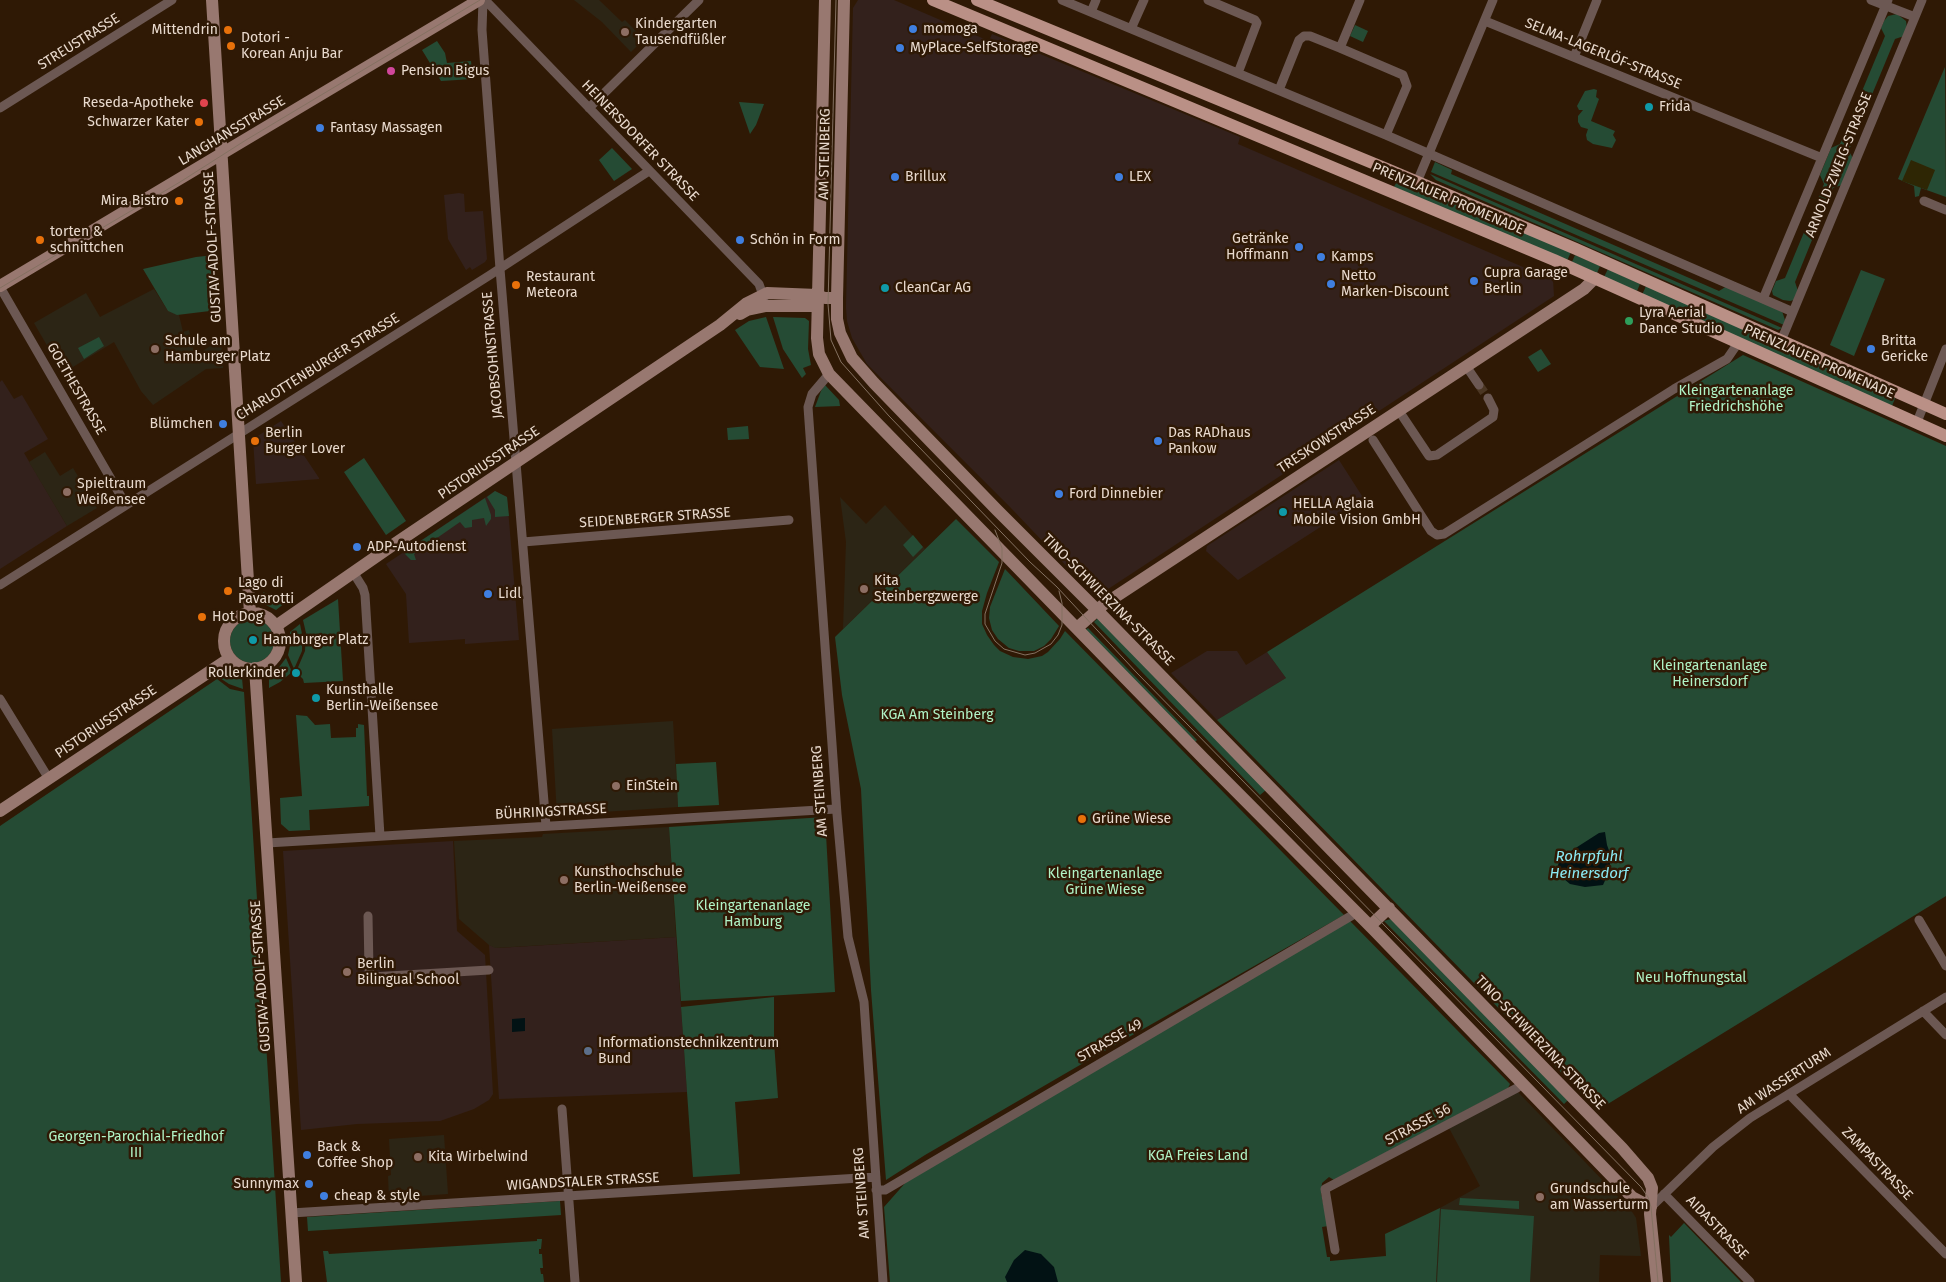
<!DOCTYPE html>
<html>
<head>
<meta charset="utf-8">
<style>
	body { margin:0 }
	canvas { display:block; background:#2f1905 }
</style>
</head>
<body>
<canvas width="1946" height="1282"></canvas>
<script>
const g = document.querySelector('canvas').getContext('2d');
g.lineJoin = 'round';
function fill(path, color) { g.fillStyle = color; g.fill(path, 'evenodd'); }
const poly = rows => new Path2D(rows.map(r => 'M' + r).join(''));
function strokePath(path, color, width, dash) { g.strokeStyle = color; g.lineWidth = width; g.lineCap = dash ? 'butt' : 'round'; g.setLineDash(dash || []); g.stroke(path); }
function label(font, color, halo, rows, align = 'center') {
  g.font = font + ' "Fira Sans",sans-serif'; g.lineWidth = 5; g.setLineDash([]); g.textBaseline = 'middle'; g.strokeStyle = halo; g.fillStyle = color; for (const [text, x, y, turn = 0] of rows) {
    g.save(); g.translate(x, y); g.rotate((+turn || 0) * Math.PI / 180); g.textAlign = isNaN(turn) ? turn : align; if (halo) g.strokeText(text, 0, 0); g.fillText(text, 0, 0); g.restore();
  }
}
const commercial = poly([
	[858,0,894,0,989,41,992,34,1240,137,1238,144,1553,280,1554,296,1099,595,1093,594,1010,507,867,364,852,338,847,321,846,307,853,8],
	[459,193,464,194,465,212,483,211,487,259,485,262,472,270,470,267,466,270,448,239,444,195],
	[2,380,14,399,22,395,48,439,24,453,67,526,0,569,0,382],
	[281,421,319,478,319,479,256,484,253,439],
	[1339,460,1364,499,1238,580,1206,551,1207,546],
	[495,491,507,497,519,640,465,644,465,639,409,643,406,594,386,564],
	[1207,651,1237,651,1246,665,1267,652,1286,678,1217,720,1171,673],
	[453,841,457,931,485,955,493,1094,489,1100,474,1109,440,1121,357,1124,301,1130,283,851],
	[676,937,687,1092,499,1099,489,945,498,948]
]);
const education = poly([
	[574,0,599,0,622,22,625,20,644,39,631,52,602,22],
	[154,289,168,311,179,315,183,332,189,330,195,356,221,339,223,368,206,369,153,405,141,391,114,342,63,373,34,323,86,293,100,317],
	[45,452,60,476,73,468,97,508,67,526,29,462],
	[840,497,866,524,885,505,925,549,843,629,846,542],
	[673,721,678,807,557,815,552,729],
	[669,827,676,937,495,948,489,945,459,919,454,841,542,837,543,834],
	[1517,1091,1631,1210,1636,1218,1641,1256,1600,1255,1599,1282,1436,1282,1440,1208,1480,1186,1449,1128],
	[444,1135,448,1194,389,1198,388,1176,391,1175,389,1139]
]);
const green = poly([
	[1897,14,1906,21,1907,29,1904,36,1895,39,1849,150,1853,159,1842,185,1833,188,1795,282,1798,291,1794,300,1790,301,1783,300,1773,295,1772,291,1776,281,1785,278,1824,184,1820,175,1831,148,1840,144,1885,36,1881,28,1884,21,1888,16],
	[1355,25,1368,31,1363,42,1350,36],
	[437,41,445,53,447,63,471,61,473,79,441,81,422,50],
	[1945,67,1946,197,1921,188,1919,196,1915,197,1914,186,1898,179],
	[1594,89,1597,90,1596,97,1599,99,1591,121,1615,131,1613,135,1616,140,1612,148,1593,144,1587,140,1586,135,1588,129,1581,127,1578,122,1578,116,1583,110,1579,110,1577,106,1585,91],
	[739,102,764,104,756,125,750,134],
	[612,148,632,169,614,181,599,160],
	[1435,162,1452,170,1451,174,1719,291,1727,286,1782,311,1785,320,1784,325,1431,172],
	[1430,174,1782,328,1778,330,1436,180],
	[1398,179,1571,252,1567,261,1394,187],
	[215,255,218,310,177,315,168,311,143,269,196,257],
	[1575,255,1600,266,1597,273,1572,262],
	[1608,269,1640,284,1637,291,1604,277],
	[1861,270,1885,279,1854,356,1830,345],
	[1646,286,1896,396,1892,406,1642,295],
	[766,317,784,369,760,367,735,330,749,321],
	[773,317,805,318,809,321,808,349,811,365,803,368,806,374,802,378,783,349],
	[99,337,104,346,84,359,78,348],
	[1541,349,1551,364,1538,372,1528,357],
	[1743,355,1946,446,1946,896,1598,1110,1217,720,1286,678,1267,652],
	[825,385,839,400,840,406,815,407,821,391],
	[748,426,749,439,728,440,727,428],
	[364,458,406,521,386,535,344,472],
	[495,491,507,497,509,516,495,517,495,510,487,497],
	[485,498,491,515,491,519,486,526,484,518,472,520,472,527,465,528,460,522,414,554,416,560,411,560,405,554,404,552],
	[956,519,999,562,987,593,982,611,982,624,987,635,994,645,1000,651,1013,657,1028,659,1042,656,1048,652,1060,639,1065,631,1344,915,1092,1058,925,1155,886,1180,871,990,861,789,842,695,835,637],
	[913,535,923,547,913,557,903,545],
	[1005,569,1059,626,1051,639,1044,646,1034,651,1019,651,1009,648,998,639,992,630,989,618,990,607],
	[263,592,275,597,285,603,276,610,264,604],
	[338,599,343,681,304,683,303,679,296,672,305,651,306,633,303,620],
	[1098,618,1266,790,1260,795,1094,622],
	'230 641a22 22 0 1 1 44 0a22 22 0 1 1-44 0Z',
	[300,624,302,634,302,651,294,669,288,655,290,646,290,632],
	[1088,628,1197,740,1195,742,1085,630],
	[286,658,292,672,280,682,269,688,269,675,277,670],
	[229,671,242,678,243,689,229,684,220,678],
	[217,679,230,689,244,692,281,1282,0,1282,0,826],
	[296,715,307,716,315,725,330,724,331,738,356,737,356,728,358,728,358,724,364,725,367,796,369,796,369,806,309,810,310,830,289,831,281,824,280,798,302,796],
	[716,762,719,805,678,807,676,764],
	[825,817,835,992,681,1001,669,827],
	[1391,919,1569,1099,1564,1104,1384,921],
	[1350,921,1510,1084,1508,1088,1334,1180,1329,1177,1322,1183,1321,1193,1328,1226,1322,1227,1327,1257,1330,1257,1330,1261,1386,1256,1385,1234,1440,1208,1436,1282,890,1282,884,1207,907,1181],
	[774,997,774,1042,778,1098,735,1102,740,1174,693,1177,681,1007],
	[1460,1198,1519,1201,1519,1209,1459,1205],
	[560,1201,561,1215,308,1231,307,1217],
	[1441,1209,1534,1216,1530,1282,1437,1282],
	[1684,1223,1741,1282,1671,1282,1669,1235,1671,1237],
	[537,1239,542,1239,541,1249,539,1249,539,1254,542,1254,543,1268,540,1268,541,1274,543,1274,544,1282,327,1282,323,1251,328,1251,329,1254,537,1241]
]);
const sand = poly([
	[1911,160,1935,170,1927,190,1902,181]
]);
const water = poly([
	[1605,832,1607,845,1611,856,1609,872,1603,885,1585,887,1570,884,1564,879,1557,869,1560,858,1599,833],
	[525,1018,525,1031,512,1032,512,1019],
	[1025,1250,1041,1254,1054,1267,1058,1282,1007,1282,1005,1277,1014,1260]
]);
const streetTunnel = poly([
	[1479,385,1488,398]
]);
const street = poly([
	[483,0,482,30,500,269,546,826],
	[485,0,759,284,764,298],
	[1062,0,1386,135,1793,312],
	[1208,0,1255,20,1257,23,1238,73],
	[1871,0,1915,17],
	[1091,12,1096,0],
	[1485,21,1822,158],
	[1131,29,1144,0],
	[1340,48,1360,0],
	[1574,57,1597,0],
	[1279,90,1299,40,1304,36,1310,36,1340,48,1403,75,1407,86,1386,135],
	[0,108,172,0],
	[589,108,699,0],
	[1417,182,1493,0],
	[1924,201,1946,210],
	[0,287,126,505],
	[1763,299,1888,0],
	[1781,341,1922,0],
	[1466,366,1479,385],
	[829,374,812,394,808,407,837,814,848,937,864,1002,883,1282],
	[1399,411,1429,456,1437,455,1493,417,1494,410,1488,398],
	[1917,422,1946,349],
	[1373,440,1431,531,1437,535,1444,534,1674,389,1727,359,1738,343],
	[523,542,789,520],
	[353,572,363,588,365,595,380,836],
	[0,585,490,275,649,171],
	[0,699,49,779],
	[267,843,836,809],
	[368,916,369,970,372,977,489,970],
	[1919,920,1946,966],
	[1923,1011,1946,1035],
	[1789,1094,1946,1254],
	[562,1109,575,1282],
	[876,1190,885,1190,1356,913],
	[1664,1194,1750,1282],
	[1651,1207,1713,1147,1750,1118,1946,997],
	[291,1213,876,1177],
	[1335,1250,1325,1189,1517,1088,1522,1084]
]);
const secondary = poly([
	[212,0,250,613],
	[825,0,817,338,819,354,829,374,1204,759,1374,930,1632,1197,1651,1207],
	[844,0,837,298,837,319,840,333,852,358,874,383,997,510,1097,610,1622,1148,1648,1178,1652,1188,1650,1214,1657,1282],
	[0,286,479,0],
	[740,314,747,310,766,306,816,306],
	'224 641a28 28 0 1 1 56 0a28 28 0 1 1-56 0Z',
	[276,626,390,547,720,325,747,303,767,293,817,295,825,298,837,298],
	[1077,628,1103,605,1584,289,1595,278],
	[255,668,296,1282],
	[0,811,230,658],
	[1370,926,1389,908]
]);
const primary = poly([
	[933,0,1554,260,1946,436],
	[977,0,1387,169,1576,249,1946,414]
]);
const tram = poly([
	[836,0,828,304,831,340,841,362,889,416,1030,562,1057,587,1137,673,1641,1187,1648,1197,1651,1207,1658,1282],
	[0,288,180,182,246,140,480,0],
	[995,530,1002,548,1002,563,985,614,985,624,995,641,1004,649,1025,655,1035,653,1051,644,1058,635,1062,625,1062,603,1059,591]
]);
const markers = [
	[913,29,5,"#3f7fe0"],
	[228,30,5,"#e8710a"],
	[625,32,5,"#8d6e63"],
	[231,46,5,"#e8710a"],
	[900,48,5,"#3f7fe0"],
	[391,71,5,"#d1479c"],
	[204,103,5,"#e0444e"],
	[1649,107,5,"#0f9aa8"],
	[199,122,5,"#e8710a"],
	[320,128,5,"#3f7fe0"],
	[895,177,5,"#3f7fe0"],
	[1119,177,5,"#3f7fe0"],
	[179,201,5,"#e8710a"],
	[40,240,5,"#e8710a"],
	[740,240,5,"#3f7fe0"],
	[1299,247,5,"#3f7fe0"],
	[1321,257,5,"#3f7fe0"],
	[1474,281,5,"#3f7fe0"],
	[1331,284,5,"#3f7fe0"],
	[516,285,5,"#e8710a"],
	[885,288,5,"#0f9aa8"],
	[1629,321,5,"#2e9e5b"],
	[155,349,5,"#8d6e63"],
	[1871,349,5,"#3f7fe0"],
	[223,424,5,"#3f7fe0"],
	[255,441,5,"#e8710a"],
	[1158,441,5,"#3f7fe0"],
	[67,492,5,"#8d6e63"],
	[1059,494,5,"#3f7fe0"],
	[1283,512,5,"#0f9aa8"],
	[357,547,5,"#3f7fe0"],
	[864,589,5,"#8d6e63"],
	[228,591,5,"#e8710a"],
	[488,594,5,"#3f7fe0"],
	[202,617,5,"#e8710a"],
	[253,640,5,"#0f9aa8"],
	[296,673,5,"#0f9aa8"],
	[316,698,5,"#0f9aa8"],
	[616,786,5,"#8d6e63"],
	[1082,819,5,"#e8710a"],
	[564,880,5,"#8d6e63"],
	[347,972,5,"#8d6e63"],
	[588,1051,5,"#5c6f8a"],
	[307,1155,5,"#3f7fe0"],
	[418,1157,5,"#8d6e63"],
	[309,1184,5,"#3f7fe0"],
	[324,1196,5,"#3f7fe0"],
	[1540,1197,5,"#8d6e63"]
];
const poiNames = [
	["Kindergarten",635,24],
	["Tausendfüßler",635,40],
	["momoga",923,29],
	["Mittendrin",218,30,"right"],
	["Dotori -",241,38],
	["Korean Anju Bar",241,54],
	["MyPlace-SelfStorage",910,48],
	["Pension Bigus",401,71],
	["Reseda-Apotheke",194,103,"right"],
	["Frida",1659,107],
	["Schwarzer Kater",189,122,"right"],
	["Fantasy Massagen",330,128],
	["Brillux",905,177],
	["LEX",1129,177],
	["Mira Bistro",169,201,"right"],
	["torten &",50,232],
	["schnittchen",50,248],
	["Getränke",1289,239,"right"],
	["Hoffmann",1289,255,"right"],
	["Schön in Form",750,240],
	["Kamps",1331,257],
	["Cupra Garage",1484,273],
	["Berlin",1484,289],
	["Netto",1341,276],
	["Marken-Discount",1341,292],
	["Restaurant",526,277],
	["Meteora",526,293],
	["CleanCar AG",895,288],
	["Lyra Aerial",1639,313],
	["Dance Studio",1639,329],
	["Schule am",165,341],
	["Hamburger Platz",165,357],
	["Britta",1881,341],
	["Gericke",1881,357],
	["Blümchen",213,424,"right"],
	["Berlin",265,433],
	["Burger Lover",265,449],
	["Das RADhaus",1168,433],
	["Pankow",1168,449],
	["Spieltraum",77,484],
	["Weißensee",77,500],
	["Ford Dinnebier",1069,494],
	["HELLA Aglaia",1293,504],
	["Mobile Vision GmbH",1293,520],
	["ADP-Autodienst",367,547],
	["Kita",874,581],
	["Steinbergzwerge",874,597],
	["Lago di",238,583],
	["Pavarotti",238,599],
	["Lidl",498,594],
	["Hot Dog",212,617],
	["Hamburger Platz",263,640],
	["Rollerkinder",286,673,"right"],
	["Kunsthalle",326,690],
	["Berlin-Weißensee",326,706],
	["EinStein",626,786],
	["Grüne Wiese",1092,819],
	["Kunsthochschule",574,872],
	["Berlin-Weißensee",574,888],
	["Berlin",357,964],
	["Bilingual School",357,980],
	["Informationstechnikzentrum",598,1043],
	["Bund",598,1059],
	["Back &",317,1147],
	["Coffee Shop",317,1163],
	["Kita Wirbelwind",428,1157],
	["Sunnymax",299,1184,"right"],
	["Grundschule",1550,1189],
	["am Wasserturm",1550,1205],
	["cheap & style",334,1196]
];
const streetNames = [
	["STREUSTRASSE",79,42,-32],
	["SELMA-LAGERLÖF-STRASSE",1603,54,22],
	["LANGHANSSTRASSE",232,131,-31],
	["HEINERSDORFER STRASSE",640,141,46],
	["AM STEINBERG",825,154,-89],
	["ARNOLD-ZWEIG-STRASSE",1839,165,-68],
	["PRENZLAUER PROMENADE",1448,199,23],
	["GUSTAV-ADOLF-STRASSE",213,247,-93],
	["JACOBSOHNSTRASSE",493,355,-95],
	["PRENZLAUER PROMENADE",1819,362,24],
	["CHARLOTTENBURGER STRASSE",318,367,-32],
	["GOETHESTRASSE",76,389,60],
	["TRESKOWSTRASSE",1327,439,-33],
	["PISTORIUSSTRASSE",489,463,-34],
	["SEIDENBERGER STRASSE",655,518,-4],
	["TINO-SCHWIERZINA-STRASSE",1108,600,45],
	["PISTORIUSSTRASSE",106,722,-34],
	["AM STEINBERG",820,791,-94],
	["BÜHRINGSTRASSE",551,812,-3],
	["GUSTAV-ADOLF-STRASSE",261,976,-94],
	["STRASSE 49",1110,1041,-30],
	["TINO-SCHWIERZINA-STRASSE",1540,1043,46],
	["AM WASSERTURM",1784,1081,-33],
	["STRASSE 56",1418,1125,-28],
	["ZAMPASTRASSE",1877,1164,46],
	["WIGANDSTALER STRASSE",583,1182,-3],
	["AM STEINBERG",862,1193,-94],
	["AIDASTRASSE",1717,1228,46]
];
const parkNames = [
	["Kleingartenanlage",1736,391],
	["Friedrichshöhe",1736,407],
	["Kleingartenanlage",1710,666],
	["Heinersdorf",1710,682],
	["KGA Am Steinberg",937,715],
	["Kleingartenanlage",1105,874],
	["Grüne Wiese",1105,890],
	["Kleingartenanlage",753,906],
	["Hamburg",753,922],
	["Neu Hoffnungstal",1691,978],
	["Georgen-Parochial-Friedhof",136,1137],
	["III",136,1153],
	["KGA Freies Land",1198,1156]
];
const waterNames = [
	["Rohrpfuhl",1589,857],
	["Heinersdorf",1589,874]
];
fill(commercial, '#33211c');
fill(education, '#2c2515');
fill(green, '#254b34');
fill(sand, '#2e2604');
fill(water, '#021214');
strokePath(streetTunnel, '#4b3623', 9, [9, 4.5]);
strokePath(street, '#6c5853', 9);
strokePath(secondary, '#987870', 12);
strokePath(primary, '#ba9086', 12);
strokePath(tram, '#847161', 1);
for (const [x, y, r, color] of markers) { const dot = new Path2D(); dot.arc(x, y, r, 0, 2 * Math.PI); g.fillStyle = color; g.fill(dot); strokePath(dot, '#2f1905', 2); }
label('14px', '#e9dace', '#2f1905', poiNames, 'left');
label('14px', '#e9dace', '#2f1905', streetNames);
label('14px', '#b0f4c7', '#2f1905', parkNames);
label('italic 15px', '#8aeaf4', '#2f1905', waterNames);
</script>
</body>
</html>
